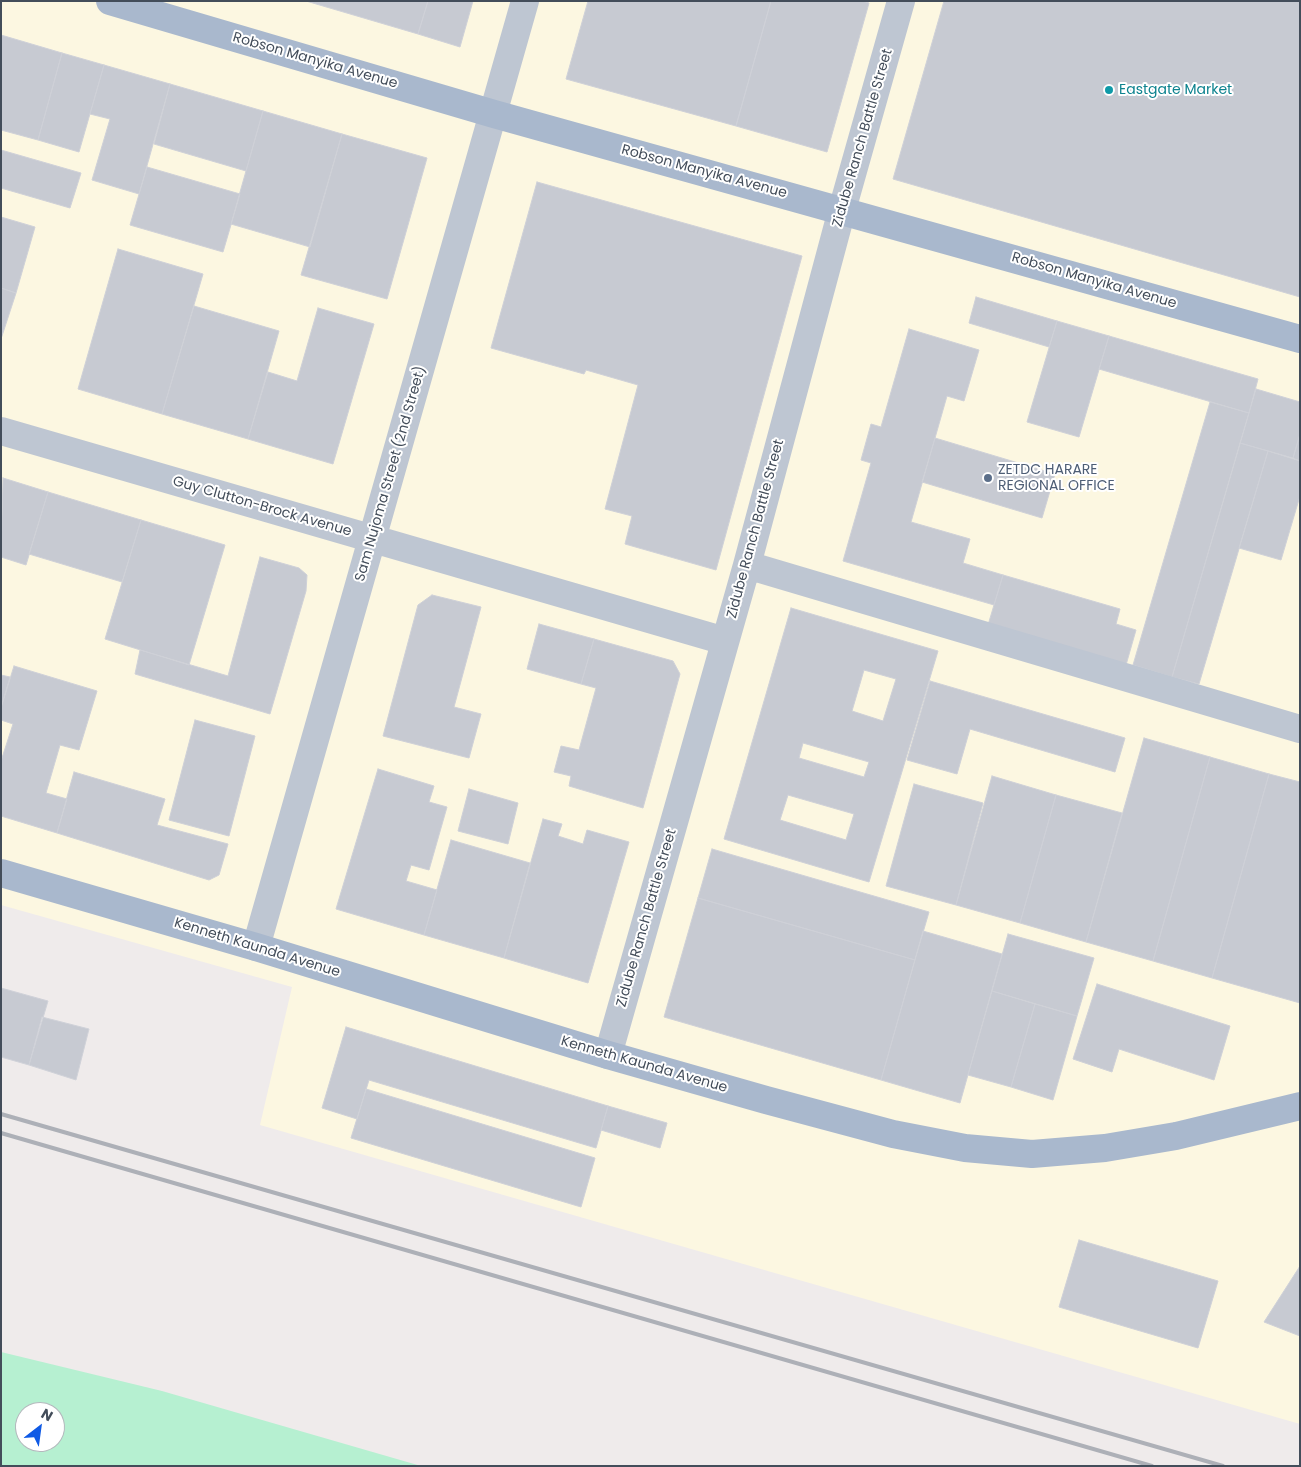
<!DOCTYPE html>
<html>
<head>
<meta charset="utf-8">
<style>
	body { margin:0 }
	#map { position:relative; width:1301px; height:1467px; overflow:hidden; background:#efebeb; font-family:Poppins,sans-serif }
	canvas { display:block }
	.frame { position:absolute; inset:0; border:2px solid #434d5a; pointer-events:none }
	.north { position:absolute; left:15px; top:1402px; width:50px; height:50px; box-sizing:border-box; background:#fff; border:1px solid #b4b8bd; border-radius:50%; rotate:30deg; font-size:14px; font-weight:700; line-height:20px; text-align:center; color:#434d5a }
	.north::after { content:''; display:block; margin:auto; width:18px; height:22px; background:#0f5ae5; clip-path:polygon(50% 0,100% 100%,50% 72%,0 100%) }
</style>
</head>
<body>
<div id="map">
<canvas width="1301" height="1467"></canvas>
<div class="frame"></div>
<div class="north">N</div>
</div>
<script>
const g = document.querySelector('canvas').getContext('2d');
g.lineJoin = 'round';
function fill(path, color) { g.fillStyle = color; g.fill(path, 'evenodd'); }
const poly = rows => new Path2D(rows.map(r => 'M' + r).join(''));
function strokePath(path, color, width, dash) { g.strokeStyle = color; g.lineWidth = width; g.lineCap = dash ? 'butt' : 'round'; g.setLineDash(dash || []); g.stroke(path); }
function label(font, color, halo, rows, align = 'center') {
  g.font = font + ' Poppins,sans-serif'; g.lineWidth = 4; g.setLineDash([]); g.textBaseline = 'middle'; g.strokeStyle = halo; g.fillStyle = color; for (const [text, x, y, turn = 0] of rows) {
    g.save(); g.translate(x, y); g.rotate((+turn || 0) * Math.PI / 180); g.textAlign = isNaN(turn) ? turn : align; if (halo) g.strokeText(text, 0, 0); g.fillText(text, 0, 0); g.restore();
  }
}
const commercial = poly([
	[1,1,1300,1,1300,1424,260,1125,292,987,1,905]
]);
const green = poly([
	[1,1352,162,1391,421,1466,1,1466],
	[25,1412,55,1412,55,1442,25,1442]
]);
const building = poly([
	[306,1,428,1,418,34,306,1],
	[428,1,473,1,460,47,418,34,428,1],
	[588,1,771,1,736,126,566,79,588,1],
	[771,1,862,1,869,3,827,152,736,126,771,1],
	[944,1,1300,1,1300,297,893,179,944,1],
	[1,35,62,53,38,140,1,130,1,35],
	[62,53,104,65,79,152,38,140,62,53],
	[104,65,170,84,139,194,92,180,110,119,90,114,104,65],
	[170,84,263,111,246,171,154,144,170,84],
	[263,111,342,134,310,247,231,224,263,111],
	[342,134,427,158,387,299,301,275,342,134],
	[1,150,81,173,70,208,1,188,1,150],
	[147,167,240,194,223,252,130,225,147,167],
	[537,182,802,256,716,570,625,544,632,516,605,509,638,385,586,370,584,374,491,348,537,182],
	[1,217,35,227,16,293,1,288,1,217],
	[118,249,203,274,162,414,78,389,118,249],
	[1,288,16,293,1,339,1,288],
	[976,297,1057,321,1049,347,969,323,976,297],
	[194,306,279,331,248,439,162,414,194,306],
	[318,308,374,324,333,464,248,439,268,372,297,381,318,308],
	[1057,321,1109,336,1079,437,1027,422,1057,321],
	[909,329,979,350,964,401,947,396,911,522,970,539,963,563,1003,575,994,605,843,561,871,463,861,460,871,424,881,427,909,329],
	[1109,336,1258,379,1249,413,1099,369,1109,336],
	[1256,389,1300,402,1300,434,1293,458,1240,443,1256,389],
	[1210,402,1249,413,1172,677,1133,665,1210,402],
	[1300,434,1300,461,1293,458,1300,434],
	[935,438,1055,474,1042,518,922,482,935,438],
	[1240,443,1268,451,1199,684,1172,677,1240,443],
	[1268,451,1300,461,1300,496,1281,560,1239,548,1268,451],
	[3,478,48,492,26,565,1,557,3,478],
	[48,492,141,520,122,582,29,554,48,492],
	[141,520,225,545,189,665,105,639,141,520],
	[260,557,299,568,307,575,306,591,270,714,135,674,140,650,228,676,260,557],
	[1003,575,1120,609,1116,624,1136,630,1126,665,988,625,1003,575],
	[432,595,481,607,454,707,481,714,469,758,383,736,418,605,432,595],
	[791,608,938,651,869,882,724,839,791,608],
	[864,670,896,679,883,721,852,711,864,670],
	[803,743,869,762,864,777,799,758,803,743],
	[788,795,854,814,846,840,780,820,788,795],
	[539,624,594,639,581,684,527,669,539,624],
	[594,639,673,661,680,674,643,808,569,786,571,776,554,772,561,746,579,750,596,688,581,684,594,639],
	[14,666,97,691,79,750,60,745,46,793,67,799,57,833,1,816,1,761,13,724,1,720,1,708,14,666],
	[1,675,10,677,2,704,1,704,1,675],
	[930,681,1125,738,1115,772,970,729,957,774,907,760,930,681],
	[195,720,255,736,229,836,169,820,195,720],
	[1144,738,1210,757,1153,961,1086,942,1144,738],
	[1210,757,1269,774,1212,978,1153,961,1210,757],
	[378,769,434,786,429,802,447,807,429,870,411,865,406,881,437,890,424,935,336,909,378,769],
	[74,772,165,799,157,825,228,844,219,875,209,880,57,833,74,772],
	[1269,774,1300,782,1300,1003,1212,978,1269,774],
	[992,776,1056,795,1020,923,956,905,992,776],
	[914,784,983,803,956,905,886,886,914,784],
	[469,789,518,803,508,844,458,831,469,789],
	[1056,795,1122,813,1086,942,1020,923,1056,795],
	[543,819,562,824,558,836,583,844,587,830,629,842,588,983,504,958,543,819],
	[451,840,530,863,504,958,424,935,451,840],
	[712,849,929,912,915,960,698,898,712,849],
	[698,898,915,960,881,1080,664,1017,698,898],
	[923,931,1002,954,960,1103,881,1080,923,931],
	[1008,934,1094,958,1077,1016,992,991,1008,934],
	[1097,984,1230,1026,1214,1080,1119,1049,1112,1072,1073,1059,1097,984],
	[1,988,48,1001,29,1065,1,1057,1,988],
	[992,991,1035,1004,1011,1087,968,1075,992,991],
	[1035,1004,1077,1016,1053,1100,1011,1087,1035,1004],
	[42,1017,89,1029,76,1080,29,1065,42,1017],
	[346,1027,608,1106,596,1148,369,1080,357,1119,322,1108,346,1027],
	[366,1089,595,1158,581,1207,351,1138,366,1089],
	[608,1106,667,1123,660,1148,601,1130,608,1106],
	[1079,1240,1218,1281,1198,1348,1059,1307,1079,1240],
	[1300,1266,1300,1336,1264,1322,1300,1266]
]);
const minor = poly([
	[1,431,725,641],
	[747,565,1300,729],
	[256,947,525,1],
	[608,1055,747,565,842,210,901,1]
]);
const major = poly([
	[110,1,494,114,1300,339],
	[1,873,256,947,608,1055,766,1100,893,1134,965,1148,1032,1154,1105,1148,1176,1136,1300,1106]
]);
const rail = poly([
	[1,1114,1223,1466],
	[1,1133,1152,1466]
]);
const markers = [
	[1109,90,5,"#0f9aa8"],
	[988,478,5,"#5c6f8a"]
];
const streetNames = [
	["Robson Manyika Avenue",315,61,16],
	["Zidube Ranch Battle Street",863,138,-74],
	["Robson Manyika Avenue",704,172,15],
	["Robson Manyika Avenue",1094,281,16],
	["Sam Nujoma Street (2nd Street)",391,474,-74],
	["Guy Clutton-Brock Avenue",262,507,16],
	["Zidube Ranch Battle Street",756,529,-75],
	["Zidube Ranch Battle Street",647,918,-74],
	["Kenneth Kaunda Avenue",257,948,17],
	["Kenneth Kaunda Avenue",644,1065,16]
];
const cultureNames = [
	["Eastgate Market",1119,90]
];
const serviceNames = [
	["ZETDC HARARE",998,470],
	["REGIONAL OFFICE",998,486]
];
fill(commercial, '#fcf7e1');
fill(green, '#b6f0d1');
fill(building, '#c7cad2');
strokePath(building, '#cfd1d8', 1);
strokePath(minor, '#bec6d2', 28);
strokePath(major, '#a9b8cd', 28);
strokePath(rail, '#adb0b7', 4);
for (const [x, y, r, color] of markers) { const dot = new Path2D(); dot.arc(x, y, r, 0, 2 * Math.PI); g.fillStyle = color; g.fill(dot); strokePath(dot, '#fff', 2); }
label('14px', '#434d5a', '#fff', streetNames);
label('14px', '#0d838f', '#fff', cultureNames, 'left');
label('14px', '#4e5e75', '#fff', serviceNames, 'left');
</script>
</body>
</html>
